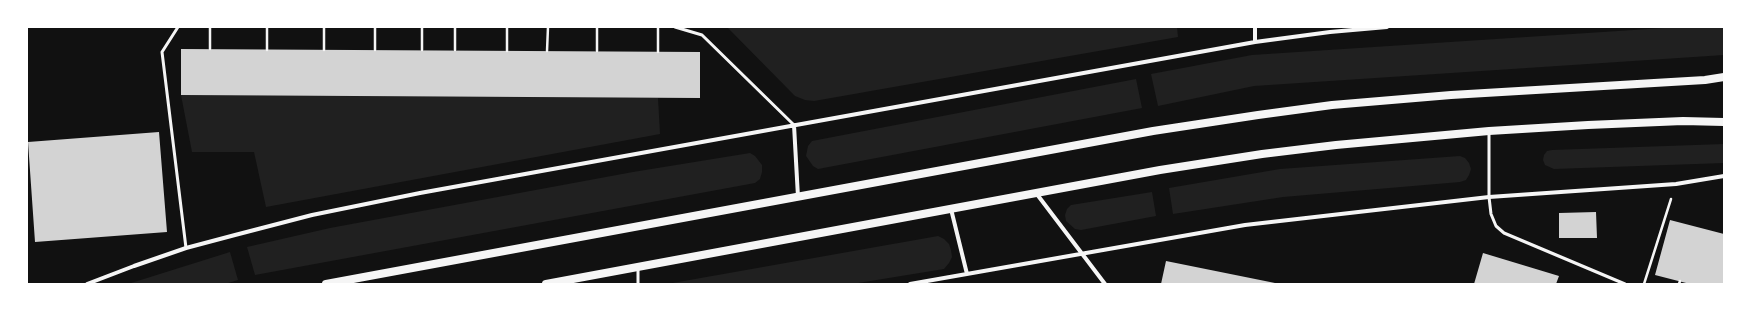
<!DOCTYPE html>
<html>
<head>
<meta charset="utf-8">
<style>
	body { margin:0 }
	#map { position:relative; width:1751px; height:311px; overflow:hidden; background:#111; font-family:Montserrat,sans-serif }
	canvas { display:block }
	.frame { position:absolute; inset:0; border:28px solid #fff; pointer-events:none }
</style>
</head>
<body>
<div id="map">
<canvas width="1751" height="311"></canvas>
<div class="frame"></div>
</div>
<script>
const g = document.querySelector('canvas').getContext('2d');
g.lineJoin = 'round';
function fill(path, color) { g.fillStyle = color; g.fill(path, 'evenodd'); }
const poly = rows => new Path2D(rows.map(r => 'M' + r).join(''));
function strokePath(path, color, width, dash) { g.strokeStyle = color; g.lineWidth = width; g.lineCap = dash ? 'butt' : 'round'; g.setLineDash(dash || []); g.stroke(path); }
const green = poly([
	[727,27,1177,27,1178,37,814,101,805,100,795,96],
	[1679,27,1724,27,1724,55,1254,86,1158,106,1151,74,1252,55],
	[1136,79,1142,108,818,169,813,166,806,156,808,146,812,141],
	[181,95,658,98,660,134,266,207,254,152,192,152],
	[1724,144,1724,163,1554,169,1545,165,1543,160,1544,155,1547,151,1552,150],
	[750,153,755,156,762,165,762,172,760,179,755,183,255,275,247,247,330,228,633,172],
	[1460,156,1465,158,1469,163,1471,169,1469,175,1466,180,1460,182,1283,197,1173,214,1169,188,1280,169],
	[1152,192,1156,216,1081,230,1075,229,1066,221,1065,215,1067,209,1071,205],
	[938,236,944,239,949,244,951,250,952,257,949,263,944,269,852,284,667,284],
	[230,252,238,280,225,284,128,284]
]);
const building = poly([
	[181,49,700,52,700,98,181,95],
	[159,132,167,232,35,242,28,142],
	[1596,212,1597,238,1559,238,1559,213],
	[1670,220,1724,234,1724,284,1690,284,1655,275],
	[1483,253,1559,276,1556,284,1474,284],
	[1166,261,1275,283,1275,284,1161,284]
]);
const path = poly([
	[210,27,210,49],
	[375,27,375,50],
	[422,27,422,50],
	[455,27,455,50],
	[597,27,597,51],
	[658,27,658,52],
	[267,50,267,27],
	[324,50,324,27],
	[507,51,507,27],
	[547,51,548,27],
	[1644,284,1671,199],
	[1679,284,1680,281]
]);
const service = poly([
	[178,27,162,52,186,248],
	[675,27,702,35,794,125],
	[1489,133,1489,197,1491,214,1496,226,1504,233,1625,284],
	[638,268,638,284]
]);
const minor = poly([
	[1255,27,1255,42],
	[794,125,798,197],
	[1036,193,1105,284],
	[951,209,967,274],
	[87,284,134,266,186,248,235,235,312,215,420,193,1255,42,1330,32,1387,27],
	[910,284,1245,225,1489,197,1676,184,1724,176]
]);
const secondary = poly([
	[326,284,1153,131,1258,115,1332,105,1451,95,1705,80,1724,77],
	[546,284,1160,170,1262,154,1336,145,1489,131,1588,125,1683,121,1724,122]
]);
fill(green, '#202020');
fill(building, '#d3d3d3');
strokePath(path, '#f5f5f5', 2.5);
strokePath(service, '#f5f5f5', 3);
strokePath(minor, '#f5f5f5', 4);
strokePath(secondary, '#f5f5f5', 8);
</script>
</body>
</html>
